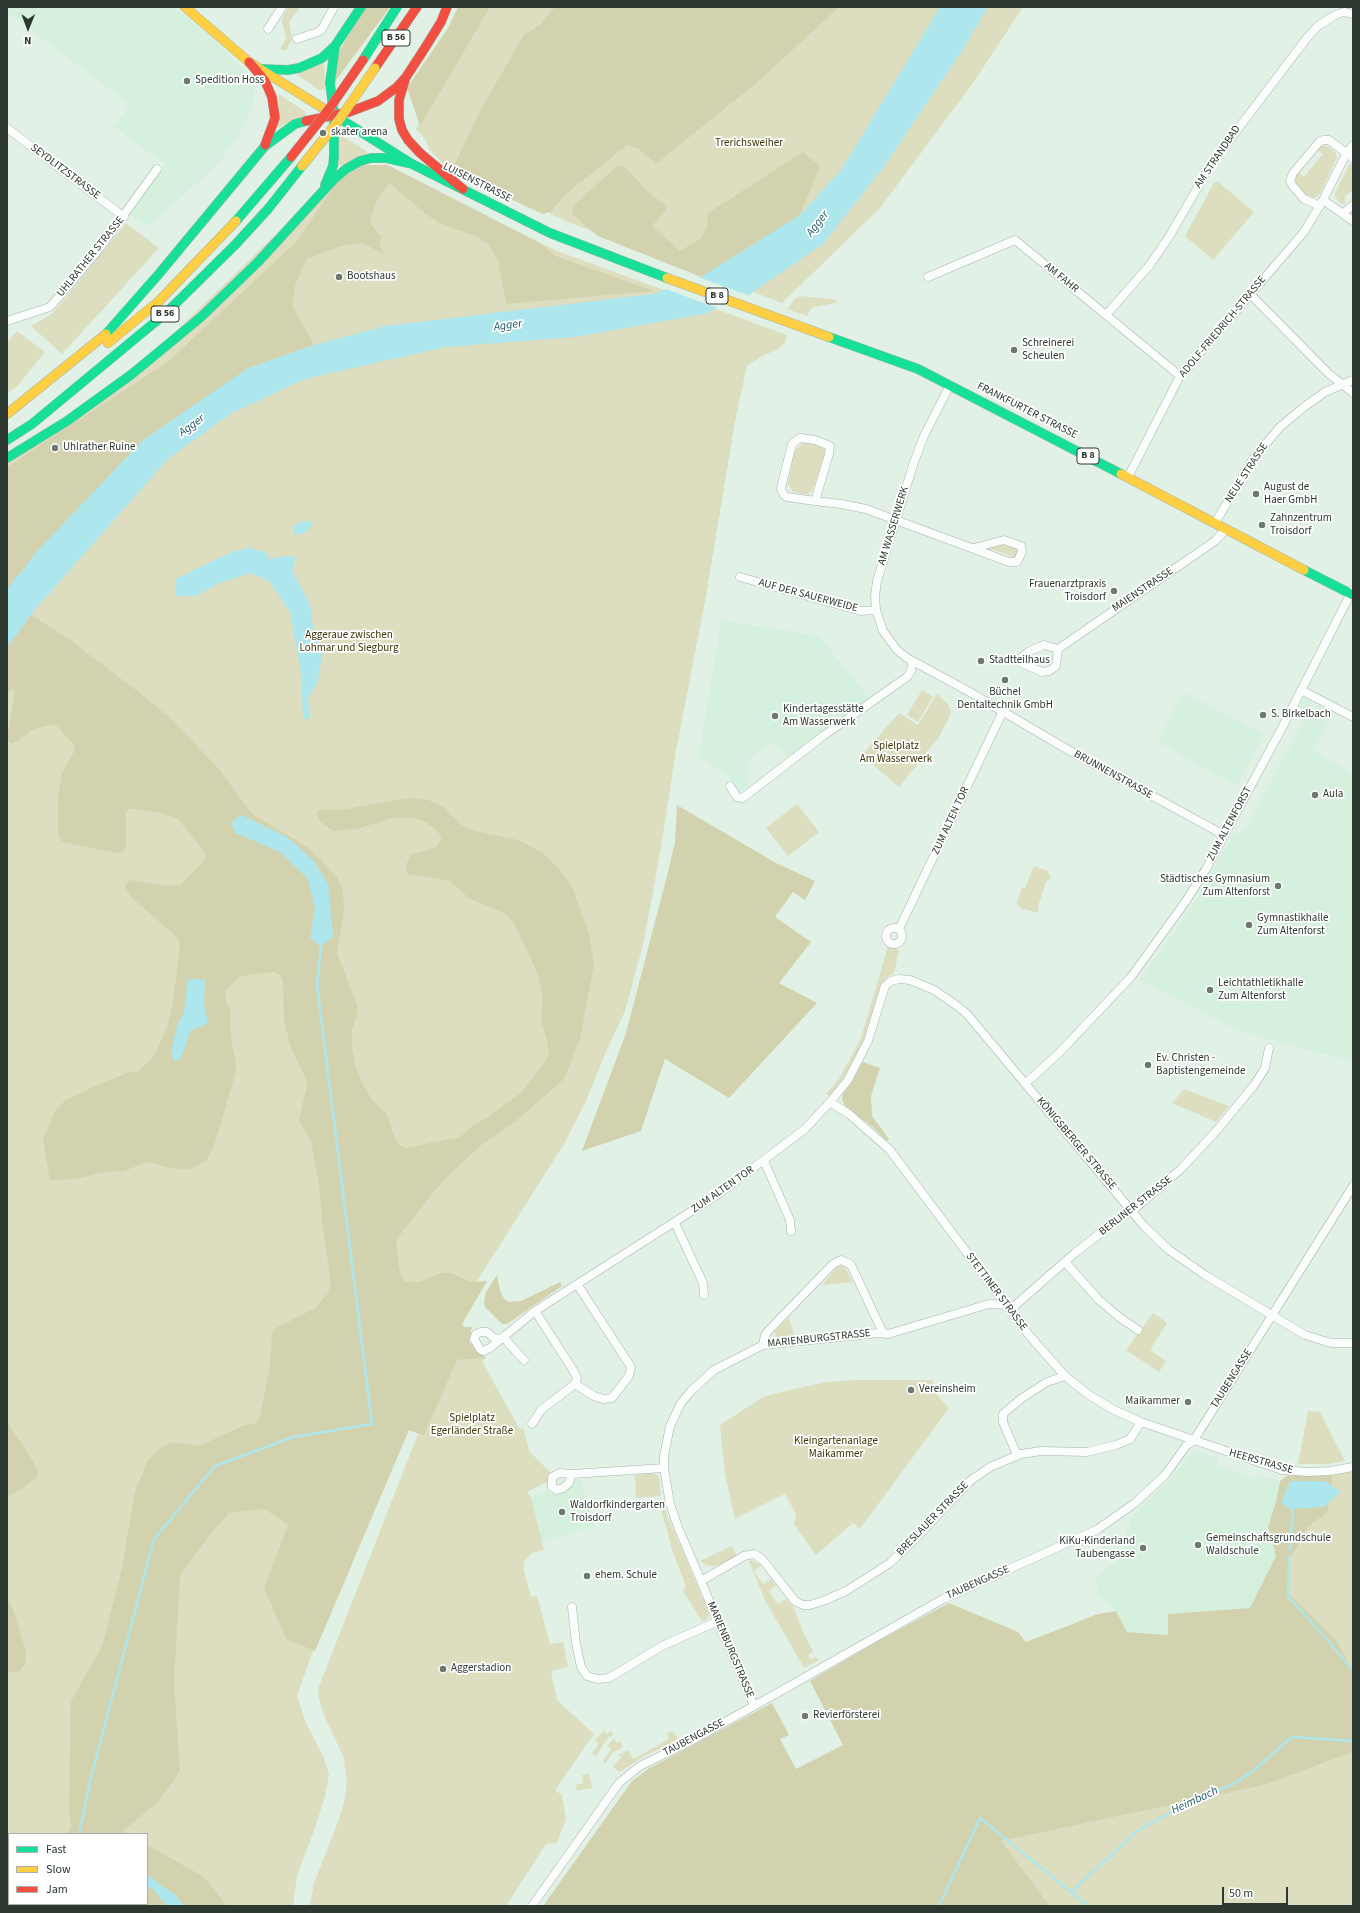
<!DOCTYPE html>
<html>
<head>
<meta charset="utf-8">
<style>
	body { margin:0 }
	#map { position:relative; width:1360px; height:1913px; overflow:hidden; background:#e1f1e6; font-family:"Source Sans 3",sans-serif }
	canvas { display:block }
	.frame { position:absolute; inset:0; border:8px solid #2c3830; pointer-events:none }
	.legend { position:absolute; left:8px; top:1833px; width:140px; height:72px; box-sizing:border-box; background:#fff; border:1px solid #abafac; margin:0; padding:5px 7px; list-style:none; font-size:12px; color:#2c3830 }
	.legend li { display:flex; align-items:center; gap:8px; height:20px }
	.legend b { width:20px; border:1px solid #abafac }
	.north { position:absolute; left:8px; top:8px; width:40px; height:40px; -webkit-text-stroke:3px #fff; paint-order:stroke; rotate:181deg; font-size:11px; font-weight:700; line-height:16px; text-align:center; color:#2c3830 }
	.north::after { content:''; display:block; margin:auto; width:14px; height:18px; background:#2c3830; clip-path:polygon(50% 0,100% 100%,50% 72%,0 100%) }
	.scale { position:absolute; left:1222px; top:1887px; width:66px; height:18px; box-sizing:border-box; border:2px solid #2c3830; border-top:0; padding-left:5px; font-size:12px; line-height:14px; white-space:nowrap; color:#2c3830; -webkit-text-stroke:3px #fff; paint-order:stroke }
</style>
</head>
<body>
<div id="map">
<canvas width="1360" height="1913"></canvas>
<div class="frame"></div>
<ul class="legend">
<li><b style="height:5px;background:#16e098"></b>Fast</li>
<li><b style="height:5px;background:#ffcf43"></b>Slow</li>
<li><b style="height:5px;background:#f24e42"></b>Jam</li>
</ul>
<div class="north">N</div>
<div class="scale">50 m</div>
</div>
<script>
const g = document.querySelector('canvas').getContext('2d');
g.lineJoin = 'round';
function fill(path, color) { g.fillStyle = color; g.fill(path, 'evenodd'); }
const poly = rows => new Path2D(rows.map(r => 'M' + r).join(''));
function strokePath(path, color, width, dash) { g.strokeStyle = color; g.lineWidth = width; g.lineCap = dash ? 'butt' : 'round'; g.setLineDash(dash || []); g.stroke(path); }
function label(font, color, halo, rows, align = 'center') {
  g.font = font + ' "Source Sans 3",sans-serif'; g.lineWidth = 3.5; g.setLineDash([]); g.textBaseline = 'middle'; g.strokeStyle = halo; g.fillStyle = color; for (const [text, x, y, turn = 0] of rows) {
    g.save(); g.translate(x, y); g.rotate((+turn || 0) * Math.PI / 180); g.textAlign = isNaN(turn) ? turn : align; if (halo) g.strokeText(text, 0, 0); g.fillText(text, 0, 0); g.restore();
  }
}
const built = poly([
	[7,7,175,7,210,36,252,77,255,91,252,107,244,127,227,152,215,167,149,226,130,215,141,196,165,164,114,127,130,104,7,12],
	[721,620,819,636,869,698,787,758,773,742,749,759,748,786,740,792,727,775,699,757],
	[1183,692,1264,735,1237,786,1158,742],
	[1307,699,1312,702,1309,708,1314,711,1318,705,1333,713,1313,751,1353,773,1353,1062,1241,1032,1139,979,1160,952,1193,904,1233,834,1244,831,1304,720,1300,706,1303,700],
	[1198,1452,1218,1458,1218,1465,1253,1479,1255,1475,1280,1481,1276,1501,1268,1527,1276,1556,1250,1608,1168,1614,1168,1635,1127,1632,1116,1611,1106,1600,1098,1597,1096,1581,1098,1576,1114,1564,1119,1558,1131,1517,1172,1477,1188,1456],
	[577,1479,581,1479,595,1527,538,1542,531,1497,549,1490,550,1494,562,1492]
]);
const green = poly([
	[288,7,300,7,289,22,292,39,286,51,280,49,286,39,282,21,283,17],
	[474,7,1023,7,973,83,880,208,782,303,568,222,461,172,451,172,429,149,425,139,416,129],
	[324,60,325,89,319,90,299,76,297,73],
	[279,94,304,111,306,115,277,128],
	[339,134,365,150,368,153,336,168],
	[1324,145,1334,150,1337,157,1320,194,1313,199,1306,197,1296,185,1295,178,1298,172,1304,177,1323,154,1317,150],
	[386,164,557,251,787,335,785,343,777,350,764,355,747,366,736,416,706,596,676,751,660,853,644,941,625,1011,605,1054,587,1099,564,1144,451,1322,311,1657,297,1695,305,1721,324,1758,329,1774,325,1796,314,1831,297,1875,293,1906,7,1906,7,460,109,396,333,179],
	[9,1834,147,1834,147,1904,9,1904],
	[1351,164,1353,164,1353,190,1345,197,1345,204,1340,203,1334,195,1349,165],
	[1217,181,1254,212,1213,260,1185,236,1214,183],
	[126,223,159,248,62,354,31,326,53,313],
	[801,296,837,300,838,301,836,303,814,307,810,310,807,316,787,309,795,299],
	[17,331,45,352,18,385,7,394,7,342],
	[804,442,823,447,826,452,812,491,805,495,793,492,788,484,794,452],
	[1004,542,1005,546,1017,548,1018,551,1014,559,1012,556,990,549,989,551,988,549],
	[922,690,933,697,918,722,907,715],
	[937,694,949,705,951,714,939,737,899,787,862,755,899,713,918,725],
	[797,804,819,832,788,856,766,828],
	[1034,866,1048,871,1051,878,1046,882,1038,906,1038,913,1025,909,1022,910,1017,903,1022,887,1025,888],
	[888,946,895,947,899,951,894,973,886,978,881,985,863,1044,839,1086,831,1096,826,1094,839,1079,861,1038],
	[1184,1089,1229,1106,1216,1122,1172,1103],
	[843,1265,853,1282,822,1285,837,1267],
	[1153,1313,1167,1323,1150,1350,1166,1361,1159,1372,1126,1350],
	[789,1318,795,1337,776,1337,774,1331],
	[486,1358,482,1361,488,1372,520,1430,523,1427,529,1451,552,1474,549,1481,527,1492,531,1497,544,1550,532,1553,524,1562,524,1570,531,1597,537,1596,550,1644,563,1642,568,1667,551,1671,557,1700,594,1734,555,1790,562,1795,566,1819,557,1843,546,1844,506,1906,310,1906,314,1883,336,1827,344,1803,347,1783,344,1758,323,1713,319,1699,318,1689,418,1434,424,1436,457,1360],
	[857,1380,932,1380,936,1394,949,1408,860,1529,853,1523,816,1555,794,1524,796,1514,785,1494,735,1519,725,1474,720,1425,763,1397,773,1394,826,1382],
	[1308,1411,1320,1412,1345,1461,1328,1464,1298,1464],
	[1353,1471,1353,1671,1337,1641,1289,1593,1290,1559,1308,1527,1328,1512,1333,1474],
	[654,1473,657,1475,659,1478,661,1496,636,1498,635,1475],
	[663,1502,667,1515,709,1613,707,1619,702,1621,683,1591,686,1586,673,1553,660,1505,656,1510,657,1505],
	[732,1546,737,1556,721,1564,714,1566,706,1565,700,1561],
	[751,1560,761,1565,754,1571,763,1584,771,1579,776,1586,769,1591,778,1604,786,1599,793,1606,804,1634,813,1651,808,1655,811,1659,816,1657,819,1660,804,1668,765,1600,749,1561],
	[604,1730,606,1734,611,1731,613,1735,608,1738,596,1756,592,1753,599,1744,595,1740],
	[670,1731,674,1732,678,1738,678,1741,644,1756,620,1772,613,1767,621,1757,618,1755,628,1750,633,1759,669,1739,667,1733],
	[614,1738,617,1743,621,1742,623,1747,612,1753,606,1763,603,1761,611,1749,607,1746],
	[1353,1752,1353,1906,1050,1906,1000,1841,1265,1785],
	[589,1774,592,1788,577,1791,576,1785,584,1783,582,1775]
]);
const forest = poly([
	[365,7,390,7,334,83,337,55],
	[458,7,490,7,420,126,407,88,448,28],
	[555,7,839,7,760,80,656,164,639,149,627,145,567,193,551,211,543,214,451,172,482,107,524,35,541,24],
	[803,152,820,166,800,215,701,277,598,236,572,214,573,206,616,167,624,166,648,192,668,207,652,226,680,251,701,238,707,227,708,213],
	[362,165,387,165,539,243,556,256,654,291,506,304,498,261,490,246,480,238,439,223,426,214,389,183,377,200,370,220,372,226,381,236,379,244,386,255,362,243,344,245,306,259,295,286,292,305,314,345,248,368,7,589,7,467,169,361,297,241,339,180],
	[31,615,66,637,140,693,169,717,219,769,252,814,306,846,320,859,338,879,343,891,344,912,337,953,357,1005,357,1014,352,1030,352,1048,356,1068,364,1087,373,1101,386,1113,395,1138,399,1145,406,1148,460,1137,472,1126,490,1116,522,1092,549,1056,548,1045,541,1019,543,1003,541,987,538,974,513,921,502,912,470,899,450,881,408,874,406,865,411,854,429,850,437,846,442,837,435,829,424,821,413,818,392,818,357,829,333,831,320,821,316,815,318,810,347,809,402,799,414,798,428,800,436,803,444,808,463,826,475,831,518,840,542,852,560,870,572,886,589,934,594,964,580,1039,564,1079,516,1121,480,1146,448,1176,432,1194,396,1240,399,1269,404,1282,419,1282,441,1273,451,1273,470,1282,487,1281,462,1324,465,1327,472,1327,469,1342,486,1358,457,1360,424,1436,409,1430,315,1651,286,1639,264,1588,288,1525,265,1509,229,1513,208,1537,180,1576,174,1683,180,1771,159,1801,123,1831,127,1834,67,1834,71,1828,69,1810,71,1701,102,1647,122,1568,135,1491,148,1461,160,1448,171,1442,199,1446,245,1425,255,1424,260,1418,270,1365,272,1333,276,1328,317,1307,328,1293,331,1283,322,1221,319,1185,311,1141,302,1126,299,1119,307,1087,306,1079,290,1045,284,1020,283,980,280,975,274,972,241,976,232,984,225,992,227,1004,231,1010,230,1027,233,1050,236,1062,236,1071,215,1143,208,1158,198,1166,189,1169,169,1168,151,1162,145,1163,124,1171,106,1172,74,1179,50,1180,43,1140,56,1109,67,1099,98,1085,127,1073,139,1071,154,1056,167,1028,173,1002,180,945,178,938,131,897,126,888,126,883,131,880,167,886,180,885,204,861,205,853,178,819,162,813,135,809,129,809,126,812,126,847,123,852,117,853,62,842,58,833,58,797,62,773,75,750,74,745,57,726,49,725,34,729,13,744,8,741,7,738,15,691,10,689,7,694,7,648],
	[677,805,776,863,815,881,805,900,793,892,775,917,811,942,779,983,817,1003,729,1098,665,1059,641,1131,582,1151,626,1033,669,868,675,842],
	[863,1062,880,1068,871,1096,872,1116,889,1139,887,1141,874,1128,845,1106,842,1100,843,1094],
	[497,1275,500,1291,504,1299,509,1302,521,1301,560,1282,562,1286,507,1324,502,1324,485,1307,484,1301,486,1292],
	[7,1422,34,1463,38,1471,37,1477,24,1487,7,1497],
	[1292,1472,1333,1474,1328,1512,1308,1527,1290,1559,1289,1593,1337,1641,1353,1671,1353,1752,1265,1785,1001,1841,1050,1906,543,1906,632,1781,648,1769,772,1703,789,1735,780,1739,796,1769,843,1745,810,1681,878,1641,949,1603,1018,1632,1026,1642,1098,1614,1116,1611,1127,1632,1168,1635,1168,1614,1250,1608,1276,1556,1268,1527,1276,1501,1280,1481],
	[7,1598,12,1607,26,1651,25,1663,20,1671,15,1672,7,1672],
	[147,1845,204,1877,227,1906,144,1906,142,1904,147,1904],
	[9,1901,9,1904,74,1904,73,1906,7,1906,7,1902]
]);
const water = poly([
	[940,7,988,7,963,49,883,168,823,244,749,295,704,314,575,337,446,347,305,379,232,413,168,459,31,614,7,648,7,589,41,547,143,440,248,368,314,345,385,326,653,294,701,277,800,215,841,170],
	[303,521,311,522,311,527,302,534,294,534,294,526],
	[250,547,258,551,265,551,269,559,285,556,296,557,292,570,310,605,314,632,323,649,318,681,308,698,310,718,306,720,303,716,301,673,290,612,269,581,251,573,220,583,196,596,175,596,176,579,229,553],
	[241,815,287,837,313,860,328,884,333,937,321,946,310,938,315,907,307,878,280,852,235,833,231,822],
	[188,979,205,979,204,1004,208,1023,190,1031,181,1058,174,1062,171,1051,177,1026,184,1012],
	[1290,1481,1324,1481,1341,1491,1324,1507,1293,1509,1288,1508,1281,1503],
	[147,1875,175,1895,185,1906,167,1906,154,1890,147,1887]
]);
const pier = poly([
	[698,277,750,296,720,309,663,288]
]);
const stream = poly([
	[1290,1550,1293,1509],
	[1289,1556,1288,1596,1330,1643,1353,1671],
	[79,1834,90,1781,154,1539,215,1466,293,1437,372,1424,317,985,321,946],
	[1071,1892,1137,1831,1184,1805,1233,1784,1253,1771,1292,1737,1353,1741],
	[939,1906,980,1818,1088,1906]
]);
const street = poly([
	[268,29,282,7],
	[297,39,318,32,322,29,334,7],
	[7,128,124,217],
	[1323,200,1353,221],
	[1320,206,1304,199,1292,185,1290,181,1293,173,1320,141,1324,140,1329,140,1353,158],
	[1343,213,1353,205],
	[928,277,1015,240,1180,376],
	[1250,294,1328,373,1353,393],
	[1106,315,1149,266,1169,237,1210,166,1306,39,1318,26,1337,14,1344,12,1353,14],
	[7,321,50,307,99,249,157,169],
	[950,385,924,436,914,462,877,581,875,596,876,610,883,631,897,650,907,658,968,691,1070,751,1224,835],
	[1128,477,1180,376,1304,232,1323,200,1346,154,1353,145],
	[815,501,829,454,830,446,815,440,800,438,792,444,782,484,781,489,784,495,787,497,815,501,841,504,866,509,1009,562,1017,562,1022,552,1021,546,1004,540,974,548],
	[1215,523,1253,459,1280,427,1304,407,1325,392,1353,380],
	[740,577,861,611,876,610],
	[1044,645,1058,649,1056,666,1049,671,1042,672,1017,661,1028,652,1044,645],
	[1058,649,1215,541,1226,529],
	[1301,690,1353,717],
	[730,786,737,797,742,798,744,797,823,736,907,677,911,671,912,661],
	'886 936a8 8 0 1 1 16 0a8 8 0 1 1-16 0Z',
	[899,929,1003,711],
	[1026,1083,1059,1053,1131,977,1186,901,1206,869,1284,724,1352,591],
	[830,1102,849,1114,889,1149,1028,1334,1065,1376,1089,1395,1114,1410,1141,1422,1282,1470,1308,1472,1330,1471,1353,1467],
	[764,1161,790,1220,791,1231],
	[675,1223,703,1283,704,1295],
	[1065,1262,1098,1299,1119,1317,1138,1330],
	[1011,1309,1075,1253,1125,1214,1132,1211,1181,1169,1218,1129,1255,1084,1265,1068,1269,1048],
	[535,1311,573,1370,577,1378,575,1384],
	[503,1337,524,1360],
	[501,1339,494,1338,487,1332,481,1332,476,1334,474,1339,480,1349,483,1351,490,1348,535,1311,720,1193,805,1129,830,1102,848,1080,868,1041,885,986,891,981,899,979,910,980,934,990,956,1005,967,1014,1144,1226,1169,1250,1205,1275,1305,1335,1331,1343,1353,1343],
	[763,1345,765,1335,770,1329,833,1264,841,1260,850,1264,852,1267,883,1333],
	[575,1384,594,1396,603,1399,612,1398,629,1376,631,1367,577,1284],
	[532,1424,541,1410,575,1384],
	[1017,1455,1003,1422,1003,1414,1022,1398,1047,1382,1065,1376],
	[572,1474,569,1483,563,1488,557,1490,552,1487,552,1477,560,1473,572,1474,664,1468],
	[701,1581,744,1556,754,1554,762,1559,795,1601,803,1605,810,1605,823,1601,846,1591,890,1563,920,1534,970,1481,990,1467,1021,1454,1041,1451,1087,1452,1116,1445,1130,1439,1141,1422],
	[572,1607,576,1643,581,1667,587,1676,597,1679,609,1678,662,1646,718,1621],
	[754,1706,678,1527,670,1504,664,1468,664,1456,670,1426,681,1403,691,1391,714,1370,763,1345,878,1333,888,1334,989,1304,1007,1305],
	[532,1906,619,1783,640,1766,685,1744,772,1696,943,1599,1098,1529,1135,1503,1165,1475,1186,1446,1194,1440,1353,1186]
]);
const fast = poly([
	[363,60,397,7],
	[262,69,288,70,299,68,322,58,335,46,361,7],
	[334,115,412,164,550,233,667,278],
	[325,185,333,166,334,156,334,115,330,83,335,46],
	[236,221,291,157],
	[106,334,158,275,265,146,295,124,306,121],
	[829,337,918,369,1121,474],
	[7,440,32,424,166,313,235,245,268,209,302,166],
	[7,458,67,421,132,374,201,317,258,262,334,179,346,169,360,161,371,158,386,158,412,164],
	[1304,570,1353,595]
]);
const slow = poly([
	[185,7,249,62,334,115],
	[667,278,829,337],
	[108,343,159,301,236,221],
	[7,414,106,334],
	[1121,474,1304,570]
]);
const jam = poly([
	[249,62,265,81,272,97,275,118,265,145],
	[375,68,417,7],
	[405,80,399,100,399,119,402,130,408,140,420,153,463,189],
	[306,121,349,112,378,101,397,87,406,77,423,51,441,22,447,7]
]);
const slowBridge = poly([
	[302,166,339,120,375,68]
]);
const jamBridge = poly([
	[291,157,329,109,363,60]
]);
const markers = [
	[187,81,4,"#6b7970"],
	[323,133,4,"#6b7970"],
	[339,277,4,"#6b7970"],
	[1014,350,4,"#6b7970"],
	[55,448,4,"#6b7970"],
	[1256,494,4,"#6b7970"],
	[1262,525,4,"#6b7970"],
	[1114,591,4,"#6b7970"],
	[981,661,4,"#6b7970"],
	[1005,680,4,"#6b7970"],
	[1263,715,4,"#6b7970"],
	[775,716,4,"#6b7970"],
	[1315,795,4,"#6b7970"],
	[1278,886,4,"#6b7970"],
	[1249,925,4,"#6b7970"],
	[1210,990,4,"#6b7970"],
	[1148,1065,4,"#6b7970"],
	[911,1390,4,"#6b7970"],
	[1188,1402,4,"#6b7970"],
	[562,1512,4,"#6b7970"],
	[1198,1545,4,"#6b7970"],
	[1143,1548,4,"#6b7970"],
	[587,1576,4,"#6b7970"],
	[443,1669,4,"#6b7970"],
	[805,1716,4,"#6b7970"]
];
const shields = [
	[396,38,28],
	[717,296,22],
	[165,314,28],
	[1088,456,22]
];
const shieldNames = [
	["B 56",396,38],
	["B 8",717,296],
	["B 56",165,314],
	["B 8",1088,456]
];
const poiNames = [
	["Spedition Hoss",195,81],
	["skater arena",331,133],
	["Bootshaus",347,277],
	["Schreinerei",1022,344],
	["Scheulen",1022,357],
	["Uhlrather Ruine",63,448],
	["August de",1264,488],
	["Haer GmbH",1264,501],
	["Zahnzentrum",1270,519],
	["Troisdorf",1270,532],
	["Frauenarztpraxis",1106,585,"right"],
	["Troisdorf",1106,598,"right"],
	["Stadtteilhaus",989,661],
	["Büchel",1005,693,"center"],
	["Dentaltechnik GmbH",1005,706,"center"],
	["Kindertagesstätte",783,710],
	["Am Wasserwerk",783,723],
	["S. Birkelbach",1271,715],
	["Aula",1323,795],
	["Städtisches Gymnasium",1270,880,"right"],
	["Zum Altenforst",1270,893,"right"],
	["Gymnastikhalle",1257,919],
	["Zum Altenforst",1257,932],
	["Leichtathletikhalle",1218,984],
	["Zum Altenforst",1218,997],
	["Ev. Christen -",1156,1059],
	["Baptistengemeinde",1156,1072],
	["Vereinsheim",919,1390],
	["Maikammer",1180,1402,"right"],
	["Waldorfkindergarten",570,1506],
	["Troisdorf",570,1519],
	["Gemeinschaftsgrundschule",1206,1539],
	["Waldschule",1206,1552],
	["KiKu-Kinderland",1135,1542,"right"],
	["Taubengasse",1135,1555,"right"],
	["ehem. Schule",595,1576],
	["Aggerstadion",451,1669],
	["Revierförsterei",813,1716]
];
const parkNames = [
	["Trerichsweiher",749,144],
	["Aggeraue zwischen",349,636],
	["Lohmar und Siegburg",349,649],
	["Spielplatz",896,747],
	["Am Wasserwerk",896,760],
	["Spielplatz",472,1419],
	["Egerländer Straße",472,1432],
	["Kleingartenanlage",836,1442],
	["Maikammer",836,1455]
];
const streetNames = [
	["AM STRANDBAD",1218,157,-56],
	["SEYDLITZSTRASSE",65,172,37],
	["LUISENSTRASSE",477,183,27],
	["UHLRATHER STRASSE",91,257,-51],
	["AM FAHR",1061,278,39],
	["ADOLF-FRIEDRICH-STRASSE",1223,327,-50],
	["FRANKFURTER STRASSE",1027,411,27],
	["NEUE STRASSE",1247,473,-57],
	["AM WASSERWERK",894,526,-73],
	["MAIENSTRASSE",1143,590,-34],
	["AUF DER SAUERWEIDE",808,596,15],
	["BRUNNENSTRASSE",1113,775,29],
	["ZUM ALTEN TOR",951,821,-65],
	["ZUM ALTENFORST",1230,824,-62],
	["KÖNIGSBERGER STRASSE",1076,1144,50],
	["ZUM ALTEN TOR",723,1190,-35],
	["BERLINER STRASSE",1136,1206,-38],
	["STETTINER STRASSE",996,1292,53],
	["MARIENBURGSTRASSE",819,1339,-6],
	["TAUBENGASSE",1232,1379,-58],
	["HEERSTRASSE",1261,1462,16],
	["BRESLAUER STRASSE",933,1519,-46],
	["TAUBENGASSE",978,1583,-24],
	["MARIENBURGSTRASSE",730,1650,67],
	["TAUBENGASSE",694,1738,-28]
];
const waterNames = [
	["Agger",818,224,-52],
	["Agger",508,326,-8],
	["Agger",192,426,-36],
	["Heimbach",1195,1801,-25]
];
fill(built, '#d5f1de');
fill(green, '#dcdebf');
fill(forest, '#d2d3ae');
fill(water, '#aee6ed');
fill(pier, '#e1f1e6');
strokePath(stream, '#aee6ed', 2.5);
strokePath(street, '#a7b3ab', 9);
strokePath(fast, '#a7b3ab', 10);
strokePath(slow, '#a7b3ab', 10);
strokePath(jam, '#a7b3ab', 10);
strokePath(street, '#fafdfb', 8);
strokePath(fast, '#16e098', 9);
strokePath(slow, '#ffcf43', 9);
strokePath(jam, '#f24e42', 9);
strokePath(slowBridge, '#a5b29f', 10, []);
strokePath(jamBridge, '#a5b29f', 10, []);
strokePath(slowBridge, '#ffcf43', 9);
strokePath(jamBridge, '#f24e42', 9);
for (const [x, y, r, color] of markers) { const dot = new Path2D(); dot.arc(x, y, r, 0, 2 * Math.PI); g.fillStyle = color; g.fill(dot); strokePath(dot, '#fff', 1.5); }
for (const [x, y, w] of shields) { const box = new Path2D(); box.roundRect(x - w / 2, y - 8, w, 16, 3); g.fillStyle = '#fff'; g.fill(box); strokePath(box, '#2c3830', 1); }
label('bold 10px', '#2c3830', null, shieldNames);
label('11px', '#2c3830', '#fff', poiNames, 'left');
label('11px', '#3c3304', '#fff', parkNames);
label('11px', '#2c3830', '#fff', streetNames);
label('italic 12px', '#205c67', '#fff', waterNames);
</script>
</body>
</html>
